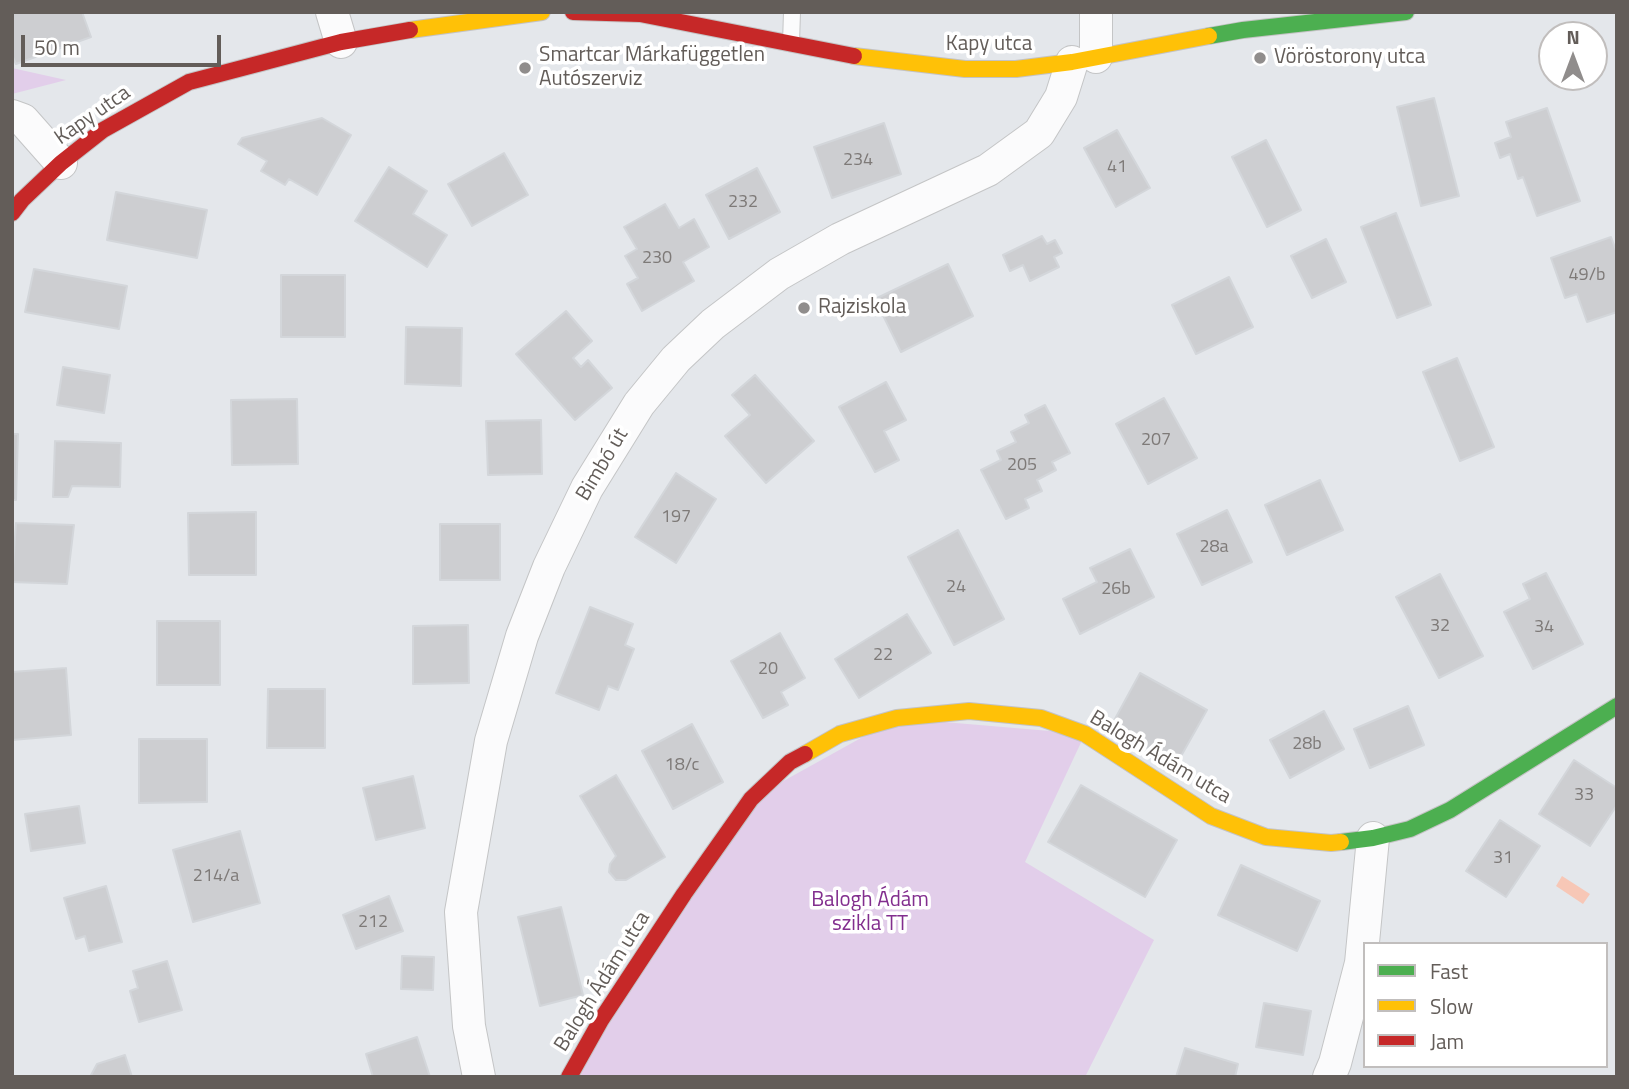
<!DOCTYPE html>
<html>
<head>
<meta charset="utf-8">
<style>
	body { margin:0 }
	#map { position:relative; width:1629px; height:1089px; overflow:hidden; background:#e4e7eb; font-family:"Titillium Web",sans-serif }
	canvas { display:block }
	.frame { position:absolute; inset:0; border:14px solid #635d59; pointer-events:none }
	.legend { position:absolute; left:1363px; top:942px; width:245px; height:126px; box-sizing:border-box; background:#fff; border:2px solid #c1bebd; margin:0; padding:9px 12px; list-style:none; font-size:21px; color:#635d59 }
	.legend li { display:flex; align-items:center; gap:14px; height:35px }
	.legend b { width:35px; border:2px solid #c1bebd }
	.north { position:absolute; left:1538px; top:21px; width:70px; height:70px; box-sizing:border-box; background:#fff; border:2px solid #c1bebd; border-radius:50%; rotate:0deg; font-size:19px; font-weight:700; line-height:28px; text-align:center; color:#635d59 }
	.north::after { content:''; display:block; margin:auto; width:24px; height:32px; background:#908d8c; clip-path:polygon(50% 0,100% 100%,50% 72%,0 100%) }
	.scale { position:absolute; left:21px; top:35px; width:200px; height:32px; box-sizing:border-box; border:4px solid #635d59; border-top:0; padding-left:9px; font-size:21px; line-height:24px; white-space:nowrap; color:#635d59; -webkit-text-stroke:5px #fff; paint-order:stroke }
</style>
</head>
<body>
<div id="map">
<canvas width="1629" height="1089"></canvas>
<div class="frame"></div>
<ul class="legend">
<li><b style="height:9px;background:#4caf50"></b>Fast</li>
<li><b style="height:9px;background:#ffc107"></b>Slow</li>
<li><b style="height:9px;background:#c62828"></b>Jam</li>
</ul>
<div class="north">N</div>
<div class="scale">50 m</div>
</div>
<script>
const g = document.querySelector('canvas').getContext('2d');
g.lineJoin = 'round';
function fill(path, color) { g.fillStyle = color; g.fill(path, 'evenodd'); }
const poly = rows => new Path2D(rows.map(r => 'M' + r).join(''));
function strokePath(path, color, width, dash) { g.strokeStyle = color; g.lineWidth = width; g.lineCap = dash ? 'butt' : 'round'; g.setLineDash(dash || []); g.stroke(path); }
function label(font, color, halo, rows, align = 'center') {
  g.font = font + ' "Titillium Web",sans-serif'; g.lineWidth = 7; g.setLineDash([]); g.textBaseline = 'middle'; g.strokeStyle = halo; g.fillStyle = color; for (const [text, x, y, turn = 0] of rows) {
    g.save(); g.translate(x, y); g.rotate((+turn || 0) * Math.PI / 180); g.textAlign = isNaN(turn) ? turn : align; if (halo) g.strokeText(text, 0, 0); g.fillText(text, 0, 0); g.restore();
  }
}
const green = poly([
	[12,68,66,80,12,94],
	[897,718,1085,734,1025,862,1154,940,1085,1077,569,1077,751,799]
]);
const water = poly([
	[1562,876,1590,894,1583,904,1556,886]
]);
const building = poly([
	[12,12,82,12,91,37,16,64,12,55,12,12],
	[1434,98,1459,196,1421,206,1397,107,1434,98],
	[1547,108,1580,201,1537,216,1523,177,1518,179,1510,154,1500,158,1495,143,1511,137,1506,122,1547,108],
	[322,118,351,135,317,195,289,179,285,185,261,171,267,161,238,144,242,138,322,118],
	[884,123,901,174,832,198,814,147,884,123],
	[1117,130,1150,188,1116,207,1084,148,1117,130],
	[1266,140,1301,210,1267,227,1232,157,1266,140],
	[504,153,528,195,472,226,448,184,504,153],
	[389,167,427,191,413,214,447,235,427,267,355,221,389,167],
	[757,168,780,212,729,239,706,195,757,168],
	[116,192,207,210,197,258,107,240,116,192],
	[665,204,679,228,694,219,709,247,683,262,694,281,642,311,627,284,638,278,625,256,637,249,624,227,665,204],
	[1396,213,1431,305,1397,318,1361,227,1396,213],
	[1042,236,1047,244,1055,240,1062,253,1054,257,1059,267,1030,281,1023,265,1010,271,1003,255,1042,236],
	[1611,237,1617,253,1617,312,1587,322,1577,294,1565,298,1551,258,1611,237],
	[1326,239,1346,282,1312,298,1291,256,1326,239],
	[948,264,973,316,901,352,875,299,948,264],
	[34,269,127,286,119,329,25,312,34,269],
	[281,275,345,275,345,337,281,337,281,275],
	[1229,277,1253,327,1196,354,1172,305,1229,277],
	[566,311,592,341,573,358,581,367,588,360,612,388,575,420,516,354,566,311],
	[406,327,462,328,461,386,405,384,406,327],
	[1457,358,1494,447,1460,461,1423,372,1457,358],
	[63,367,110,375,104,413,57,405,63,367],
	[755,375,814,441,766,483,725,436,750,415,732,395,755,375],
	[886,382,906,420,884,431,899,460,875,472,839,407,886,382],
	[1164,398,1197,458,1148,484,1116,424,1164,398],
	[297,399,298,464,232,465,231,400,297,399],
	[1045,405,1070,453,1052,462,1056,470,1037,480,1042,491,1025,499,1029,508,1006,519,981,470,1001,460,997,451,1016,442,1011,432,1029,423,1025,415,1045,405],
	[541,420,542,474,488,475,486,421,541,420],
	[12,434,18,434,16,500,12,500,12,434],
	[55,441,121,443,120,487,72,486,68,497,53,497,55,441],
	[676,473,716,499,676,563,635,537,676,473],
	[1320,480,1343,530,1287,555,1265,505,1320,480],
	[1227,510,1252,562,1202,585,1177,534,1227,510],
	[256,512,256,575,189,575,188,513,256,512],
	[16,523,74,525,67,584,12,582,16,523],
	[440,524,500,524,500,580,440,580,440,524],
	[958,530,1004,619,954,645,908,557,958,530],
	[1130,549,1154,597,1080,634,1063,599,1097,582,1090,568,1130,549],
	[1546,573,1583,644,1533,669,1504,612,1530,599,1523,584,1546,573],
	[1440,574,1483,656,1439,678,1396,597,1440,574],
	[590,607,633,624,625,645,634,649,618,690,608,686,599,710,556,693,590,607],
	[907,614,931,653,859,698,835,659,907,614],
	[157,621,220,621,220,685,157,685,157,621],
	[468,625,469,683,413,684,413,626,468,625],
	[780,633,805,678,781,692,788,705,763,718,731,661,780,633],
	[66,668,71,735,12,740,12,672,66,668],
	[1140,673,1207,710,1176,765,1110,728,1140,673],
	[268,689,325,689,325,748,267,748,268,689],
	[1408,706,1424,745,1370,768,1354,729,1408,706],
	[1324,711,1344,749,1290,778,1270,740,1324,711],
	[692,724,723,782,673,809,642,751,692,724],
	[139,739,207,739,207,802,139,803,139,739],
	[1574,760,1617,788,1617,805,1590,846,1539,814,1574,760],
	[616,775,665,857,626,880,616,880,609,872,610,864,616,856,580,796,616,775],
	[413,776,425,828,376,840,363,788,413,776],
	[1081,785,1177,840,1145,897,1048,842,1081,785],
	[79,806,85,843,31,851,25,814,79,806],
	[1500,820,1540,846,1506,897,1466,871,1500,820],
	[240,831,260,903,193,922,173,850,240,831],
	[1241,865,1320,901,1297,951,1218,915,1241,865],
	[106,886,122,942,89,951,85,936,76,939,64,898,106,886],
	[389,896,403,931,356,949,343,915,389,896],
	[561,907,583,995,540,1006,518,917,561,907],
	[402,956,434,957,433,990,401,989,402,956],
	[167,961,182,1010,139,1022,130,991,138,988,133,971,167,961],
	[1264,1003,1311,1011,1303,1055,1256,1047,1264,1003],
	[417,1037,430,1077,373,1077,366,1054,417,1037],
	[1185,1048,1238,1064,1235,1077,1176,1077,1185,1048],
	[125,1055,132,1077,90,1077,97,1064,125,1055]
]);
const lane = poly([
	[791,43,792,12]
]);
const street = poly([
	[332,12,341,42],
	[1096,57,1096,12],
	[12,116,23,120,61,163],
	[479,1077,469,1026,461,912,491,741,522,636,549,567,587,488,639,404,676,359,713,324,779,274,840,239,988,170,1039,133,1061,97,1072,62],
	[1329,1077,1335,1063,1361,963,1373,838]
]);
const fast = poly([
	[1209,36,1243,30,1406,12],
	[1341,842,1373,838,1410,829,1450,810,1617,706]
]);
const slow = poly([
	[410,30,542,12],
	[854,56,965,69,1016,69,1072,62,1209,36],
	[805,754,840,734,897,718,969,711,1041,718,1085,734,1211,816,1266,837,1331,843,1341,842]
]);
const jam = poly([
	[573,12,640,14,854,56],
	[12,213,22,200,61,163,103,130,189,82,341,42,410,30],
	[569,1077,601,1020,684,894,751,799,790,762,805,754]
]);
const markers = [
	[1260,58,7,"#908d8c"],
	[525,68,7,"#908d8c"],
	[804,308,7,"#908d8c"]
];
const numberNames = [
	["234",858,161],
	["41",1117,168],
	["232",743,203],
	["230",657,259],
	["49/b",1587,276],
	["207",1156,441],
	["205",1022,466],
	["197",676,518],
	["28a",1214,548],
	["24",956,588],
	["26b",1116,590],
	["32",1440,627],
	["34",1544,628],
	["22",883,656],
	["20",768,670],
	["28b",1307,745],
	["18/c",682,766],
	["33",1584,796],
	["31",1503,859],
	["214/a",216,877],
	["212",373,923]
];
const streetNames = [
	["Kapy utca",989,45],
	["Kapy utca",93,116,-35],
	["Bimbó út",603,465,-59],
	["Balogh Ádám utca",1160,758,31],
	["Balogh Ádám utca",603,982,-58]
];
const poiNames = [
	["Smartcar Márkafüggetlen",539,56],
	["Autószerviz",539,80],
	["Vöröstorony utca",1274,58],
	["Rajziskola",818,308]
];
const parkNames = [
	["Balogh Ádám",870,901],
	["szikla TT",870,925]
];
fill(green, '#e2ceea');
fill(water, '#f7c7b6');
fill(building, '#cdced1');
strokePath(building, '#d3d6da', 2);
strokePath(lane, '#c4c5c6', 18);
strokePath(street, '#c4c5c6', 34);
strokePath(fast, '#c4c3c4', 18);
strokePath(slow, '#c4c3c4', 18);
strokePath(jam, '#c4c3c4', 18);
strokePath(lane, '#fbfbfc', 16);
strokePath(street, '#fbfbfc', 32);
strokePath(fast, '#4caf50', 16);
strokePath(slow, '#ffc107', 16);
strokePath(jam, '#c62828', 16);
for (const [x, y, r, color] of markers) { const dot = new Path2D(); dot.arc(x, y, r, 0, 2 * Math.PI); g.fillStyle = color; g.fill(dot); strokePath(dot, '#fff', 2.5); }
label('18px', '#7e7a78', null, numberNames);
label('21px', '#635d59', '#fff', streetNames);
label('21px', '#635d59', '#fff', poiNames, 'left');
label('21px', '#822e8e', '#fff', parkNames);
</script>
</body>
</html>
